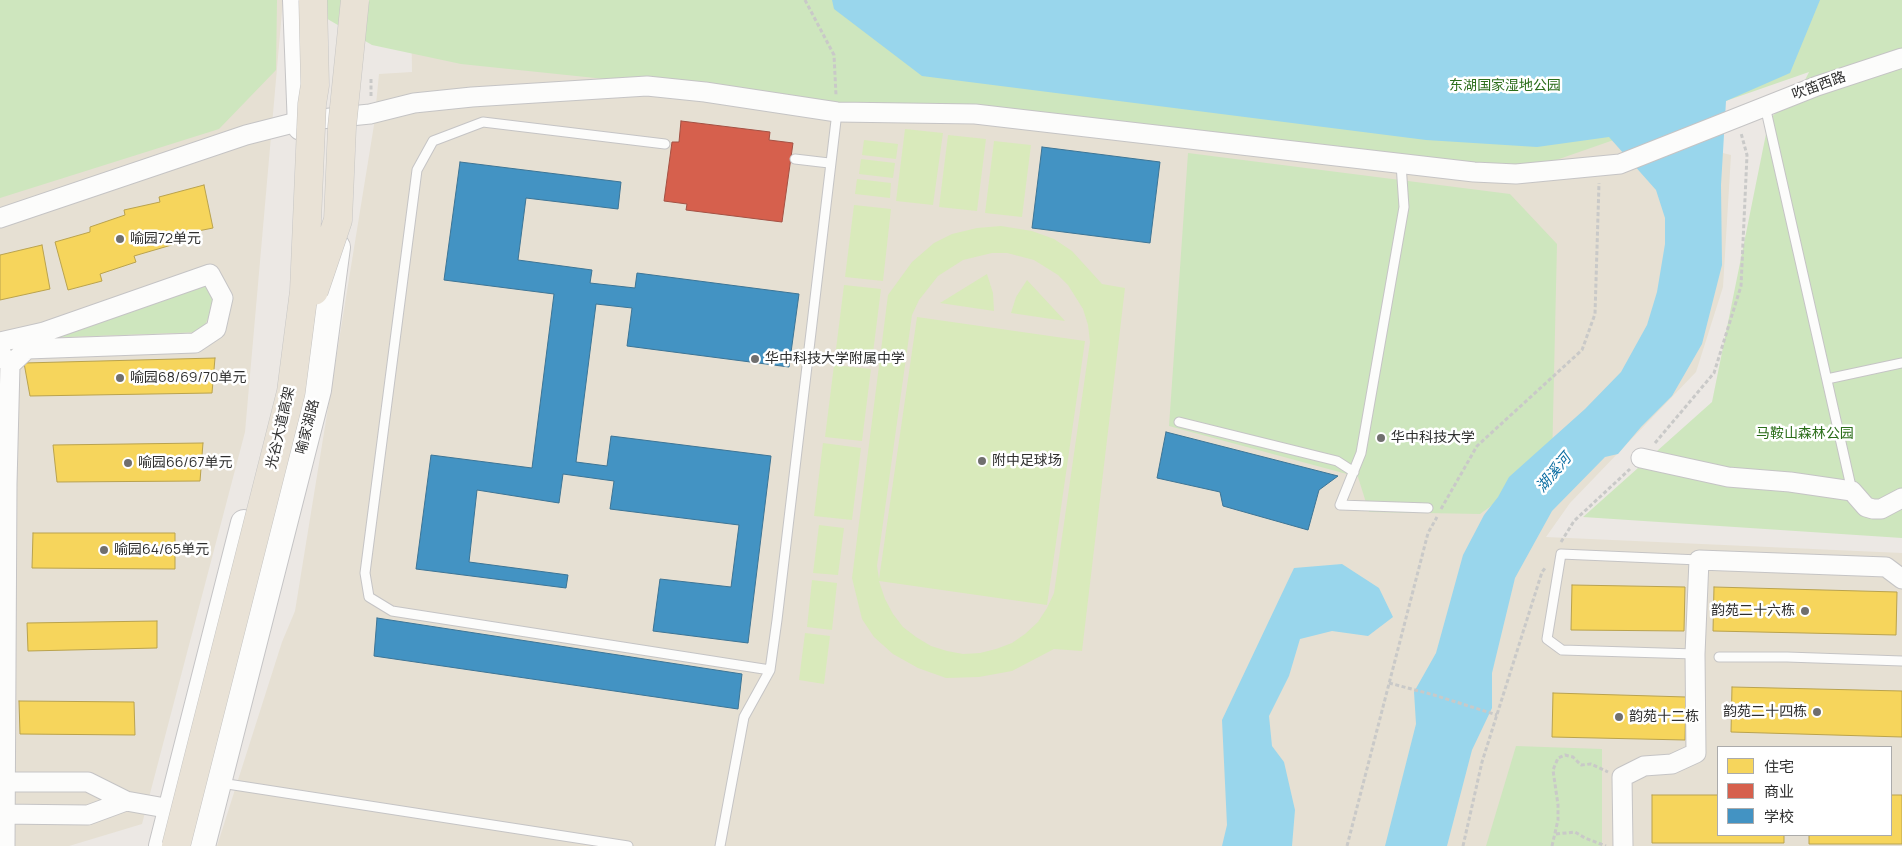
<!DOCTYPE html>
<html>
<head>
<meta charset="utf-8">
<style>
	body { margin:0 }
	#map { position:relative; width:1902px; height:846px; overflow:hidden; background:#ece8e4; font-family:Manrope,"Noto Sans SC",sans-serif }
	canvas { display:block }
	.legend { position:absolute; left:1717px; top:746px; width:175px; height:90px; box-sizing:border-box; background:#fff; border:1px solid #ababab; margin:0; padding:6px 9px; list-style:none; font-size:15px; color:#2e2e2e }
	.legend li { display:flex; align-items:center; gap:10px; height:25px }
	.legend b { width:25px; border:1px solid #ababab }
</style>
</head>
<body>
<div id="map">
<canvas width="1902" height="846"></canvas>
<ul class="legend">
<li><b style="height:14px;background:#f6d55c"></b>住宅</li>
<li><b style="height:14px;background:#d6604d"></b>商业</li>
<li><b style="height:14px;background:#4393c3"></b>学校</li>
</ul>
</div>
<script>
const g = document.querySelector('canvas').getContext('2d');
g.lineJoin = 'round';
function fill(path, color) { g.fillStyle = color; g.fill(path, 'evenodd'); }
const poly = rows => new Path2D(rows.map(r => 'M' + r).join(''));
function strokePath(path, color, width, dash) { g.strokeStyle = color; g.lineWidth = width; g.lineCap = dash ? 'butt' : 'round'; g.setLineDash(dash || []); g.stroke(path); }
function label(font, color, halo, rows, align = 'center') {
  g.font = font + ' Manrope,"Noto Sans SC",sans-serif'; g.lineWidth = 5; g.setLineDash([]); g.textBaseline = 'middle'; g.strokeStyle = halo; g.fillStyle = color; for (const [text, x, y, turn = 0] of rows) {
    g.save(); g.translate(x, y); g.rotate((+turn || 0) * Math.PI / 180); g.textAlign = isNaN(turn) ? turn : align; if (halo) g.strokeText(text, 0, 0); g.fillText(text, 0, 0); g.restore();
  }
}
const education = poly([
	[0,0,283,0,245,432,142,824,69,846,0,846],
	[411,0,1639,132,1731,155,1723,287,1696,372,1570,503,1546,537,1902,553,1902,846,217,846,282,642,295,611,374,125,379,74,412,72],
	[1718,747,1891,747,1891,835,1718,835]
]);
const green = poly([
	[0,0,277,0,276,70,219,129,0,198],
	[295,0,1902,0,1902,538,1583,517,1712,402,1769,119,1798,94,1809,72,1516,174,461,64,372,45],
	[1188,153,1510,194,1557,244,1552,462,1480,514,1369,512,1358,477,1169,426],
	[206,284,214,304,202,332,40,338],
	[1516,746,1602,749,1602,846,1486,846]
]);
const pitch = poly([
	[905,129,943,133,933,205,896,201],
	[948,135,986,139,977,211,939,207],
	[864,140,898,144,896,159,862,155],
	[994,141,1031,145,1022,217,985,213],
	[861,159,895,163,893,178,859,174],
	[857,179,891,183,890,198,855,194],
	[854,205,891,209,883,281,845,277],
	[1001,226,1032,231,1054,239,1072,251,1102,284,1125,288,1082,651,1054,649,1012,671,979,677,946,678,918,668,893,654,874,637,862,619,852,578,888,295,912,262,934,243,952,234,977,228],
	[992,253,1007,253,1034,260,1058,275,1068,285,1083,309,1088,325,1090,342,1054,593,1047,608,1038,622,1025,634,1012,643,996,649,980,653,963,654,947,651,931,646,916,637,903,627,893,614,885,599,879,581,1047,605,1085,341,917,317,879,579,877,566,912,315,919,300,938,276,963,260],
	[987,274,993,293,994,311,940,303],
	[1027,280,1065,321,1011,313,1016,297],
	[844,285,881,289,872,361,835,357],
	[834,365,871,369,862,441,825,437],
	[823,443,861,448,852,520,814,516],
	[819,525,844,528,838,575,813,573],
	[812,580,837,583,832,630,807,627],
	[805,633,830,636,824,684,799,680]
]);
const water = poly([
	[832,0,1820,0,1790,73,1726,101,1721,185,1722,265,1702,344,1672,396,1641,427,1618,454,1605,457,1552,511,1515,578,1492,673,1492,708,1472,750,1447,846,1385,846,1416,724,1414,692,1436,653,1463,555,1484,515,1498,497,1509,477,1585,409,1621,372,1647,325,1657,292,1665,244,1665,218,1656,190,1609,137,1537,147,1426,140,922,76,834,9],
	[1342,564,1379,588,1393,617,1368,636,1332,631,1300,639,1289,676,1269,716,1272,746,1284,762,1295,810,1292,846,1222,846,1227,825,1222,720,1294,568]
]);
const homes = poly([
	[204,185,213,228,173,236,175,244,134,256,136,262,100,274,102,281,68,290,55,242,90,232,90,227,125,215,124,210,160,202,159,197,204,185],
	[42,245,50,289,0,300,0,255,42,245],
	[215,358,212,393,30,396,24,363,215,358],
	[203,443,200,481,57,482,53,445,203,443],
	[33,533,175,533,175,569,32,568,33,533],
	[1572,585,1685,587,1684,631,1571,630,1572,585],
	[1714,587,1897,592,1896,635,1713,631,1714,587],
	[157,621,157,648,28,651,27,623,157,621],
	[1732,687,1902,691,1902,737,1731,732,1732,687],
	[1553,693,1686,697,1685,740,1552,737,1553,693],
	[19,701,134,702,135,735,20,734,19,701],
	[1652,795,1718,795,1718,835,1784,835,1784,843,1652,843,1652,795],
	[1891,795,1902,795,1902,844,1809,844,1809,835,1891,835,1891,795]
]);
const shops = poly([
	[681,121,770,132,769,140,793,143,782,222,686,210,687,204,664,201,672,142,679,142,681,121]
]);
const schools = poly([
	[1042,147,1160,162,1150,243,1032,228,1042,147],
	[460,162,621,182,618,209,526,198,518,260,592,270,590,283,635,288,637,273,799,294,789,367,627,346,632,308,596,304,576,462,607,466,611,436,771,456,748,643,653,631,660,579,731,587,739,525,610,509,614,481,563,474,559,503,477,490,469,562,568,575,566,588,416,569,431,455,532,468,554,294,444,280,460,162],
	[1166,432,1338,476,1319,490,1308,530,1223,506,1220,492,1157,478,1166,432],
	[377,618,742,674,738,709,374,656,377,618]
]);
const path = poly([
	[805,0,834,55,836,95],
	[371,96,371,77],
	[1655,443,1714,373,1741,286,1747,155,1741,133],
	[1441,509,1477,446,1582,350,1595,314,1599,183],
	[1561,542,1574,521,1630,469],
	[1389,683,1434,695,1497,715],
	[1556,834,1575,832,1585,838,1606,846],
	[1347,846,1428,533,1437,517],
	[1463,846,1482,762,1542,572,1546,567],
	[1552,846,1558,820,1558,805,1553,770,1558,758,1565,755,1573,757,1581,765,1591,764,1608,772]
]);
const service = poly([
	[1765,106,1852,491],
	[665,144,483,122,433,141,417,170,365,573,369,597,392,611,770,670,777,620,837,112],
	[795,159,829,163],
	[1401,164,1404,207,1361,453,1340,505,1428,508],
	[1827,379,1902,363],
	[1179,422,1337,461,1354,472],
	[1695,654,1562,650,1547,639,1561,554,1699,560],
	[1719,657,1787,657,1902,661],
	[221,783,628,846],
	[720,846,744,717,770,670]
]);
const minor = poly([
	[0,218,246,135,301,121,370,114,414,103,472,97,647,86,705,92,837,112,975,114,1474,172,1516,174,1620,164,1817,86,1902,58],
	[0,342,44,332,210,274,223,298,216,329,195,343,27,349,10,365],
	[2,355,10,365,7,484,5,846],
	[1641,458,1728,477,1790,482,1852,491,1866,507,1873,509,1881,509,1902,498],
	[0,782,88,782,126,801,88,815,0,814],
	[126,801,171,809],
	[1623,846,1622,777,1644,766,1672,764,1696,753,1695,654,1699,560,1886,567,1902,579]
]);
const secondary = poly([
	[296,0,301,127],
	[162,846,244,523],
	[202,846,318,390,337,247]
]);
const trunkBridge = poly([
	[314,291,338,220,342,127,355,0],
	[176,846,291,392,304,291,312,104,315,85,313,0]
]);
const markers = [
	[120,239,5,"#706f6e"],
	[755,359,5,"#706f6e"],
	[120,378,5,"#706f6e"],
	[1381,438,5,"#706f6e"],
	[982,461,5,"#706f6e"],
	[128,463,5,"#706f6e"],
	[104,550,5,"#706f6e"],
	[1805,611,5,"#706f6e"],
	[1817,712,5,"#706f6e"],
	[1619,717,5,"#706f6e"]
];
const parkNames = [
	["东湖国家湿地公园",1505,86],
	["马鞍山森林公园",1805,434]
];
const streetNames = [
	["吹笛西路",1819,86,-20],
	["喻家湖路",308,427,-76],
	["光谷大道高架",281,428,-77]
];
const poiNames = [
	["喻园72单元",130,239],
	["华中科技大学附属中学",765,359],
	["喻园68/69/70单元",130,378],
	["华中科技大学",1391,438],
	["附中足球场",992,461],
	["喻园66/67单元",138,463],
	["喻园64/65单元",114,550],
	["韵苑二十六栋",1795,611,"right"],
	["韵苑二十四栋",1807,712,"right"],
	["韵苑十二栋",1629,717]
];
const waterNames = [
	["湖溪河",1554,473,-50]
];
fill(education, '#e6e0d3');
fill(green, '#cee6be');
fill(pitch, '#d9eabb');
fill(water, '#99d6ec');
fill(homes, '#f6d55c');
strokePath(homes, '#baa34e', 1);
fill(shops, '#d6604d');
strokePath(shops, '#a45144', 1);
fill(schools, '#4393c3');
strokePath(schools, '#3d7596', 1);
strokePath(service, '#c5c4c5', 11);
strokePath(minor, '#c5c4c5', 21);
strokePath(secondary, '#c5c4c5', 28);
strokePath(path, '#c9c9c8', 3, [4, 2.5]);
strokePath(service, '#fcfcfb', 9);
strokePath(minor, '#fcfcfb', 19);
strokePath(secondary, '#fcfcfb', 26);
strokePath(trunkBridge, '#c6c5c4', 29, []);
strokePath(trunkBridge, '#e9e2d6', 28);
for (const [x, y, r, color] of markers) { const dot = new Path2D(); dot.arc(x, y, r, 0, 2 * Math.PI); g.fillStyle = color; g.fill(dot); strokePath(dot, '#fff', 2); }
label('14px', '#2c6e1b', '#fff', parkNames);
label('14px', '#2e2e2e', '#fff', streetNames);
label('14px', '#2e2e2e', '#fff', poiNames, 'left');
label('italic 15px', '#0d6fa3', '#fff', waterNames);
</script>
</body>
</html>
